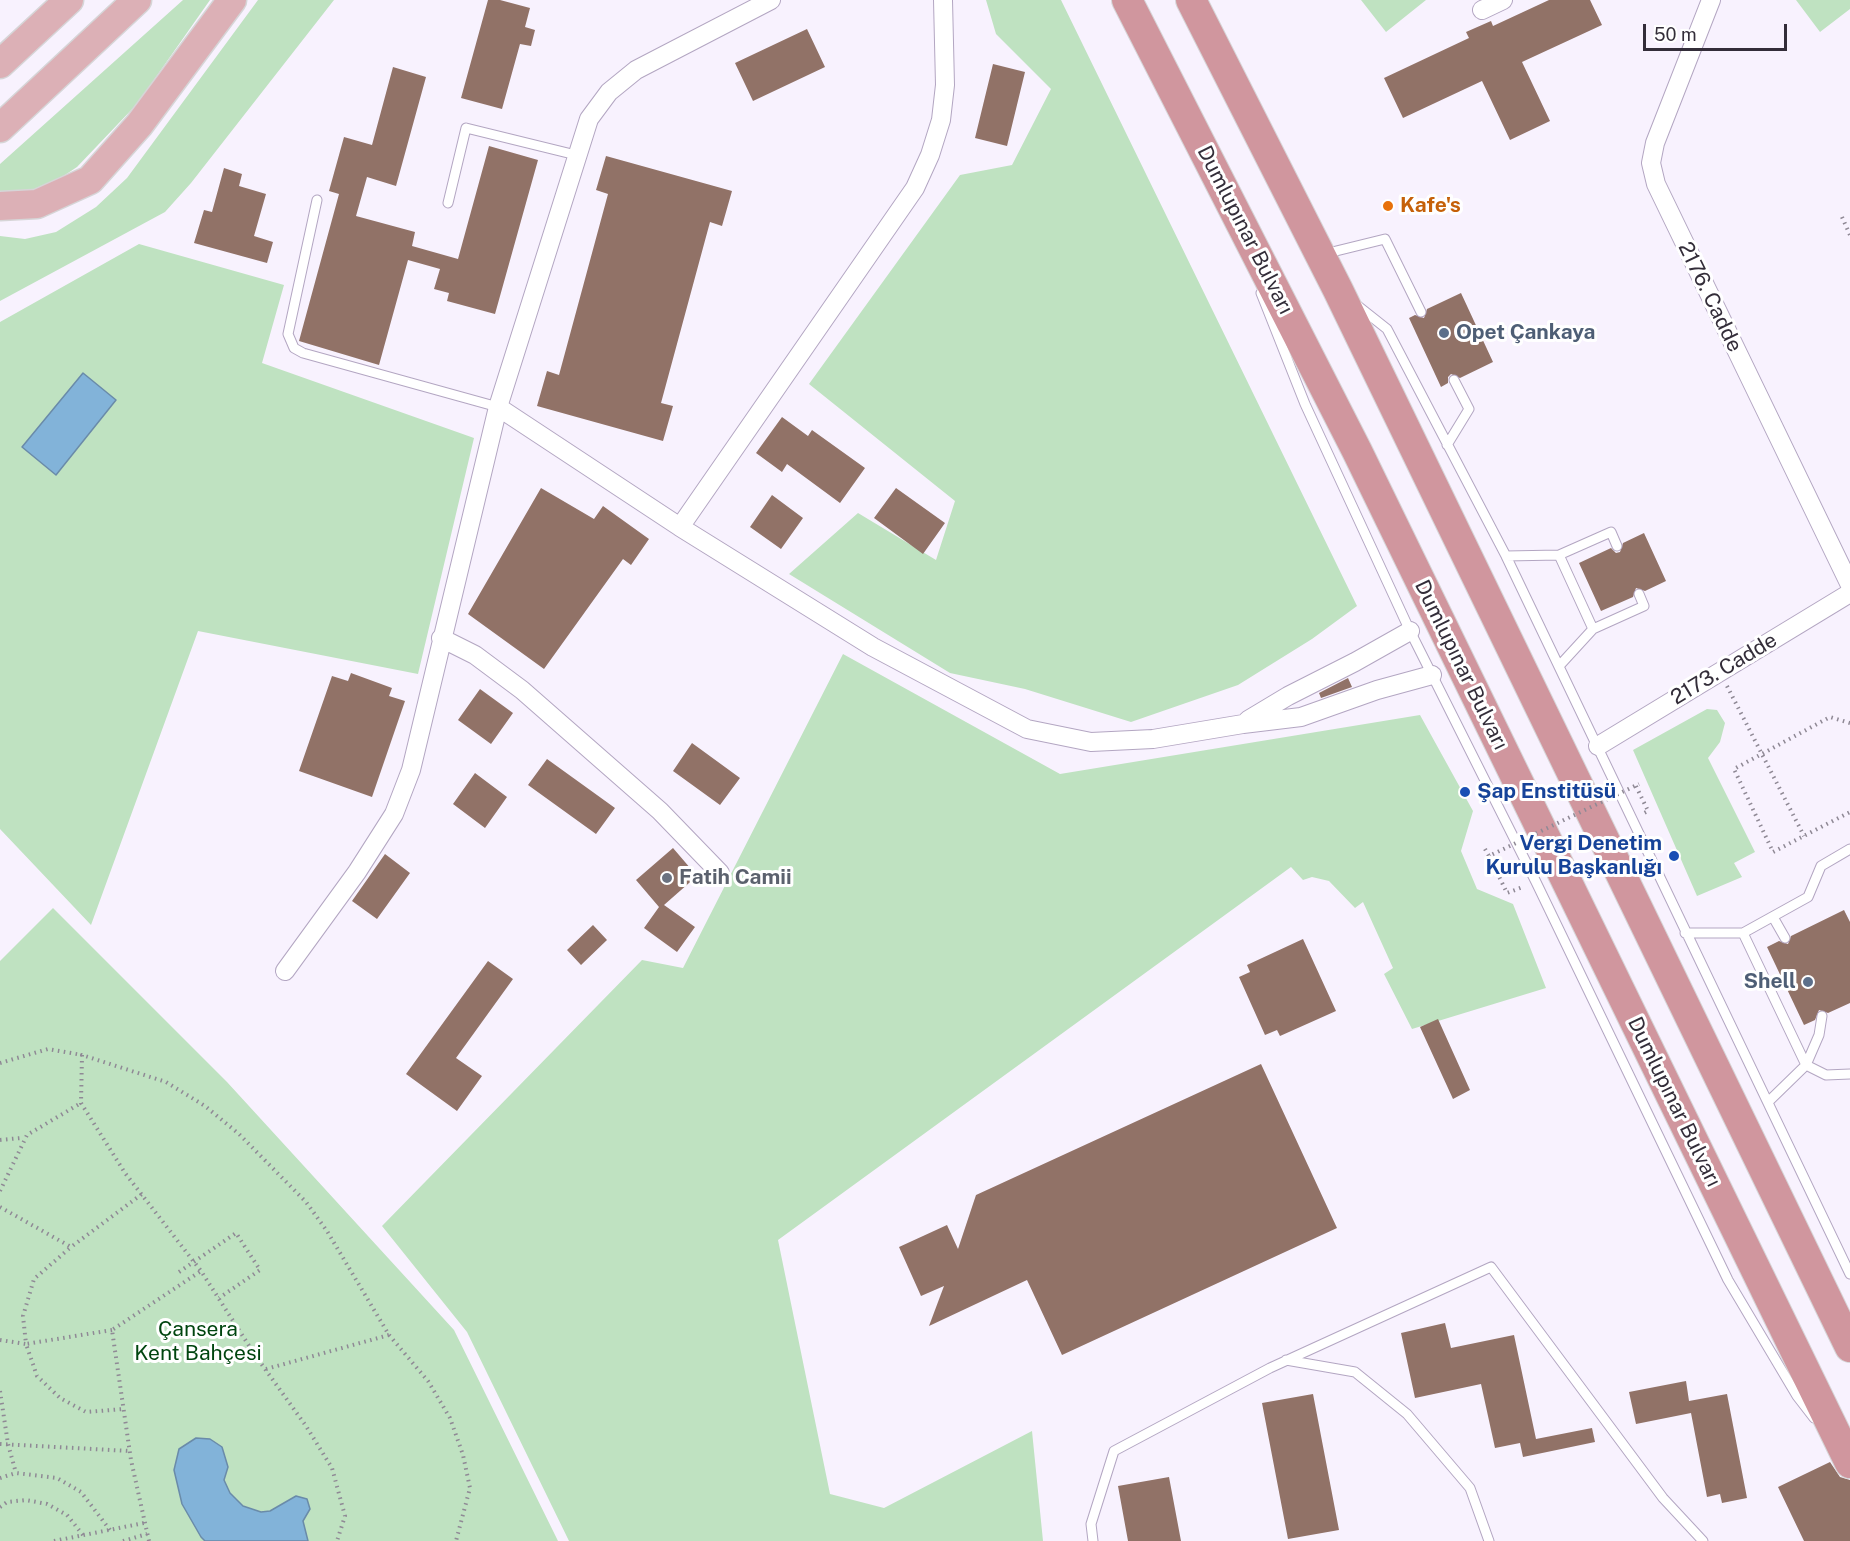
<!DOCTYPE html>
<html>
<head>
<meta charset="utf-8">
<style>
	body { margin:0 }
	#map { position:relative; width:1850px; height:1541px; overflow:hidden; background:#f8f2fe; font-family:"Public Sans",sans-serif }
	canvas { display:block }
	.scale { position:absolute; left:1643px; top:24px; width:144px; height:27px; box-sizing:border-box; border:3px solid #332d39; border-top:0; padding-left:8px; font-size:18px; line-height:21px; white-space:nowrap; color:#332d39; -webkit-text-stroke:4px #fff; paint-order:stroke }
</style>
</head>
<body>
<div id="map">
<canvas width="1850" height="1541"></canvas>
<div class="scale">50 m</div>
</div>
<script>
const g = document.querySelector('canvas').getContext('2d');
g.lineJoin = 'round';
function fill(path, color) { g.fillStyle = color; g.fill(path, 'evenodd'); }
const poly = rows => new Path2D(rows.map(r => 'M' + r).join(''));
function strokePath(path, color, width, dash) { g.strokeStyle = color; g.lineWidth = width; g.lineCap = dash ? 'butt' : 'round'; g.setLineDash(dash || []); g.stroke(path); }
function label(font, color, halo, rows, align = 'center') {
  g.font = font + ' "Public Sans",sans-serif'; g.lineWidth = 6; g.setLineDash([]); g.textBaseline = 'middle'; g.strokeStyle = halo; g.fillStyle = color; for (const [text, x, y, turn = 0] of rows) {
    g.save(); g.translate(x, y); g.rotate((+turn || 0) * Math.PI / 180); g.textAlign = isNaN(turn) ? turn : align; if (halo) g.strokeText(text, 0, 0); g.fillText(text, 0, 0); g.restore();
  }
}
const green = poly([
	[183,0,210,0,137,104,77,167,53,183,30,191,0,194,0,164],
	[258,0,334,0,191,183,165,212,0,301,0,236,25,239,56,232,96,207,127,178],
	[986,0,1061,0,1357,606,1312,639,1238,685,1131,722,1025,689,950,673,789,574,858,513,936,560,955,501,809,384,960,175,1012,165,1051,89,996,34],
	[1361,0,1426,0,1386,32],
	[1796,0,1850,0,1850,9,1820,32],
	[139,244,284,285,262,363,474,438,418,674,198,631,91,925,0,829,0,322],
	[843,654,1060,774,1420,715,1473,811,1461,851,1477,889,1513,904,1546,988,1412,1029,1384,974,1393,968,1363,902,1355,908,1329,881,1312,877,1303,880,1291,867,778,1240,830,1494,884,1508,1032,1431,1043,1541,569,1541,467,1332,382,1226,642,960,683,968],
	[1707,709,1717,710,1725,723,1720,742,1708,758,1755,852,1734,863,1742,877,1697,896,1633,750],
	[53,908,227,1082,454,1330,558,1541,0,1541,0,961]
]);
const water = poly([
	[83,373,116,400,56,475,22,447,83,373],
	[196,1438,210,1439,222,1447,228,1467,224,1480,230,1493,243,1506,261,1512,270,1511,296,1496,307,1499,310,1509,303,1521,308,1541,205,1541,201,1537,182,1504,174,1470,179,1449,196,1438]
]);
const building = poly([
	[488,0,500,0,530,8,525,27,535,30,531,46,520,44,502,109,461,98],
	[1549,0,1590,0,1602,25,1522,62,1550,121,1510,140,1482,81,1403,118,1384,78,1469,38,1466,32,1491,21,1493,26],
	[807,29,825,67,753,101,735,63],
	[993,64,1025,72,1007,146,975,138],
	[393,67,426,77,396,186,367,177,356,216,415,232,412,246,458,259,489,146,538,160,495,314,447,301,449,293,434,289,440,269,408,260,379,365,299,341,339,194,329,191,344,137,372,145],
	[606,156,732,191,722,226,710,222,661,403,673,406,663,441,537,406,547,371,559,375,608,194,596,190],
	[224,168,242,174,239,186,266,194,254,236,273,242,267,263,194,243,204,210,212,212],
	[1461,293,1493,362,1460,378,1451,374,1448,377,1448,383,1441,387,1409,318,1415,315,1424,318,1427,309],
	[782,417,808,436,812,430,865,468,840,503,787,464,782,472,756,453],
	[541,488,594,519,603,506,649,539,631,565,623,559,544,669,468,614],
	[896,488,945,523,923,554,874,518],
	[772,495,803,518,781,549,750,527],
	[1644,533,1666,581,1645,591,1636,588,1633,597,1601,611,1579,563,1611,548,1616,553,1620,552,1623,543],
	[351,673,392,688,389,696,405,701,372,797,299,771,332,676,348,681],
	[1348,678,1352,687,1321,698,1319,693],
	[480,689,513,713,491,744,458,720],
	[692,743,740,778,720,805,673,771],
	[547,759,615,808,596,834,528,785],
	[475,773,507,797,485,828,453,804],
	[673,848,697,876,664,905,695,927,677,952,644,928,659,907,636,880],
	[385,854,410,873,377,919,352,901],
	[1844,910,1850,922,1850,1003,1828,1013,1819,1010,1815,1020,1804,1025,1767,947,1779,941,1788,944,1791,936],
	[593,925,607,940,581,965,567,950],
	[1303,939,1336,1011,1280,1036,1277,1030,1265,1035,1239,977,1250,972,1247,965],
	[488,961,513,979,456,1058,482,1076,457,1111,406,1074],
	[1438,1019,1470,1090,1453,1099,1420,1027],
	[1261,1064,1337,1228,1062,1355,1027,1280,929,1326,944,1286,921,1296,899,1247,947,1225,958,1249,976,1195],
	[1445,1323,1451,1348,1514,1335,1536,1439,1592,1428,1595,1442,1523,1457,1520,1443,1495,1448,1481,1384,1415,1398,1401,1333],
	[1686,1381,1689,1401,1727,1394,1747,1498,1722,1503,1720,1494,1707,1497,1691,1413,1636,1424,1629,1392],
	[1313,1394,1339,1530,1288,1539,1262,1403],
	[1830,1462,1840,1477,1850,1480,1850,1541,1804,1541,1778,1487],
	[1169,1477,1181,1541,1128,1541,1118,1486]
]);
const path = poly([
	[1842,217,1850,235],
	[1727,686,1804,836],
	[1850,723,1830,717,1734,769,1773,852,1850,812],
	[1636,786,1648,811,1642,814],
	[1489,856,1507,893,1523,887],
	[0,1063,48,1049,82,1055],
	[0,1140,21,1138],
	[0,1191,27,1135,81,1103],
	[0,1207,71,1247,142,1194],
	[179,1272,236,1233,260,1270,219,1298],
	[112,1330,26,1344,37,1376,60,1398,86,1412,124,1409],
	[389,1335,428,1381,450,1418,463,1455,470,1488,456,1541],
	[0,1340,26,1344,23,1316,34,1279,71,1247],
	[266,1369,389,1335,327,1231,306,1202,239,1134,205,1106,166,1082,82,1055,81,1103,125,1173,201,1271,255,1355,306,1426,332,1468,345,1516,337,1541],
	[0,1391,8,1444,16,1473],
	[0,1444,130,1451],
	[0,1478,16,1473,57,1478,81,1492,110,1530],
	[0,1507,7,1502,26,1500,47,1504,67,1515,83,1535],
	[54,1541,144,1523],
	[123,1541,147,1534],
	[149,1541,131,1460,112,1330,201,1271]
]);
const service = poly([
	[317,200,288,334,294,348,303,353,498,407],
	[448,203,466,128,576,155],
	[1324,254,1385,239,1421,312],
	[1261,293,1305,404,1410,631,1536,882,1728,1280,1797,1396,1814,1418],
	[1358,306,1387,329,1506,556,1850,1274],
	[1447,445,1469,409,1454,380],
	[1559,555,1611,532,1617,546],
	[1506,556,1559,555,1593,629,1560,665],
	[1593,629,1644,606,1639,594],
	[1773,917,1785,938],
	[1685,933,1743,933,1808,897,1821,866,1850,849],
	[1743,933,1806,1065,1826,1075,1850,1074],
	[1768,1102,1806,1065,1819,1035,1822,1016],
	[1286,1360,1355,1372,1407,1414,1470,1488,1489,1541],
	[1093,1541,1091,1524,1114,1451,1270,1368,1491,1267,1663,1498,1703,1541]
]);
const minor = poly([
	[1711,0,1655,143,1651,163,1656,184,1850,585],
	[1482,10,1503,0],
	[498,407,680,527,873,647,1027,729,1091,742,1153,739,1243,724,1301,717,1377,690,1432,675],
	[680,527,915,188,930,155,941,120,945,85,943,0],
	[441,638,475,655,522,690,660,811,720,873],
	[1248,720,1288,696,1355,662,1410,631],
	[1598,746,1850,593],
	[285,971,357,872,394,814,411,770,498,407,589,119,609,92,636,70,771,0]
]);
const primary = poly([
	[0,64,69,0],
	[0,128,137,0],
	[0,206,37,204,90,180,139,125,232,0]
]);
const trunk = poly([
	[1127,0,1357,451,1850,1463],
	[1191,0,1338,290,1850,1347]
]);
const pathBridge = poly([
	[1485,849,1489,856,1639,784]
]);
const markers = [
	[1388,206,6,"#e8710a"],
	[1444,333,6,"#5c6f8a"],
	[1465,792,6,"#1a4fb4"],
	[1674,856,6,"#1a4fb4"],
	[667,878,6,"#6b7280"],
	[1808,982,6,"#5c6f8a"]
];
const foodNames = [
	["Kafe's",1400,206]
];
const streetNames = [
	["Dumlupınar Bulvarı",1245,230,63],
	["2176. Cadde",1710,297,64],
	["Dumlupınar Bulvarı",1461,665,64],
	["2173. Cadde",1724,669,-31],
	["Dumlupınar Bulvarı",1674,1102,64]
];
const serviceNames = [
	["Opet Çankaya",1456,333],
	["Shell",1796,982,"right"]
];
const transitNames = [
	["Şap Enstitüsü",1477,792],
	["Vergi Denetim",1662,844,"right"],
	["Kurulu Başkanlığı",1662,868,"right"]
];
const worshipNames = [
	["Fatih Camii",679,878]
];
const parkNames = [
	["Çansera",198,1330],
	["Kent Bahçesi",198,1354]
];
fill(green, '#bfe2c1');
fill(water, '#82b3d9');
strokePath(water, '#6a8ba9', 1.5);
fill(building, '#917267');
strokePath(service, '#b3a6c2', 11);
strokePath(minor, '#b3a6c2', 20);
strokePath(primary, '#d6d5d7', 31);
strokePath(trunk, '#d6d5d7', 32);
strokePath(path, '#8f8995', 4, [1.5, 4.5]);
strokePath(service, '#fff', 9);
strokePath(minor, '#fff', 18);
strokePath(primary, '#dcb0b6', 28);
strokePath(trunk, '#d0969e', 30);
strokePath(pathBridge, '#8f8995', 4, [1.5, 4.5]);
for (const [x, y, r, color] of markers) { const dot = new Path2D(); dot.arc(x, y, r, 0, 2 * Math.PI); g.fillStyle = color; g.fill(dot); strokePath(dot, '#fff', 2); }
label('bold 21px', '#c56008', '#fff', foodNames, 'left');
label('21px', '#332d39', '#fff', streetNames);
label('bold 21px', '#4e5e75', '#fff', serviceNames, 'left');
label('bold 21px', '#164399', '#fff', transitNames, 'left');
label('bold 21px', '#5b616d', '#fff', worshipNames, 'left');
label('21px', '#00450f', '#fff', parkNames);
</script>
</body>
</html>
